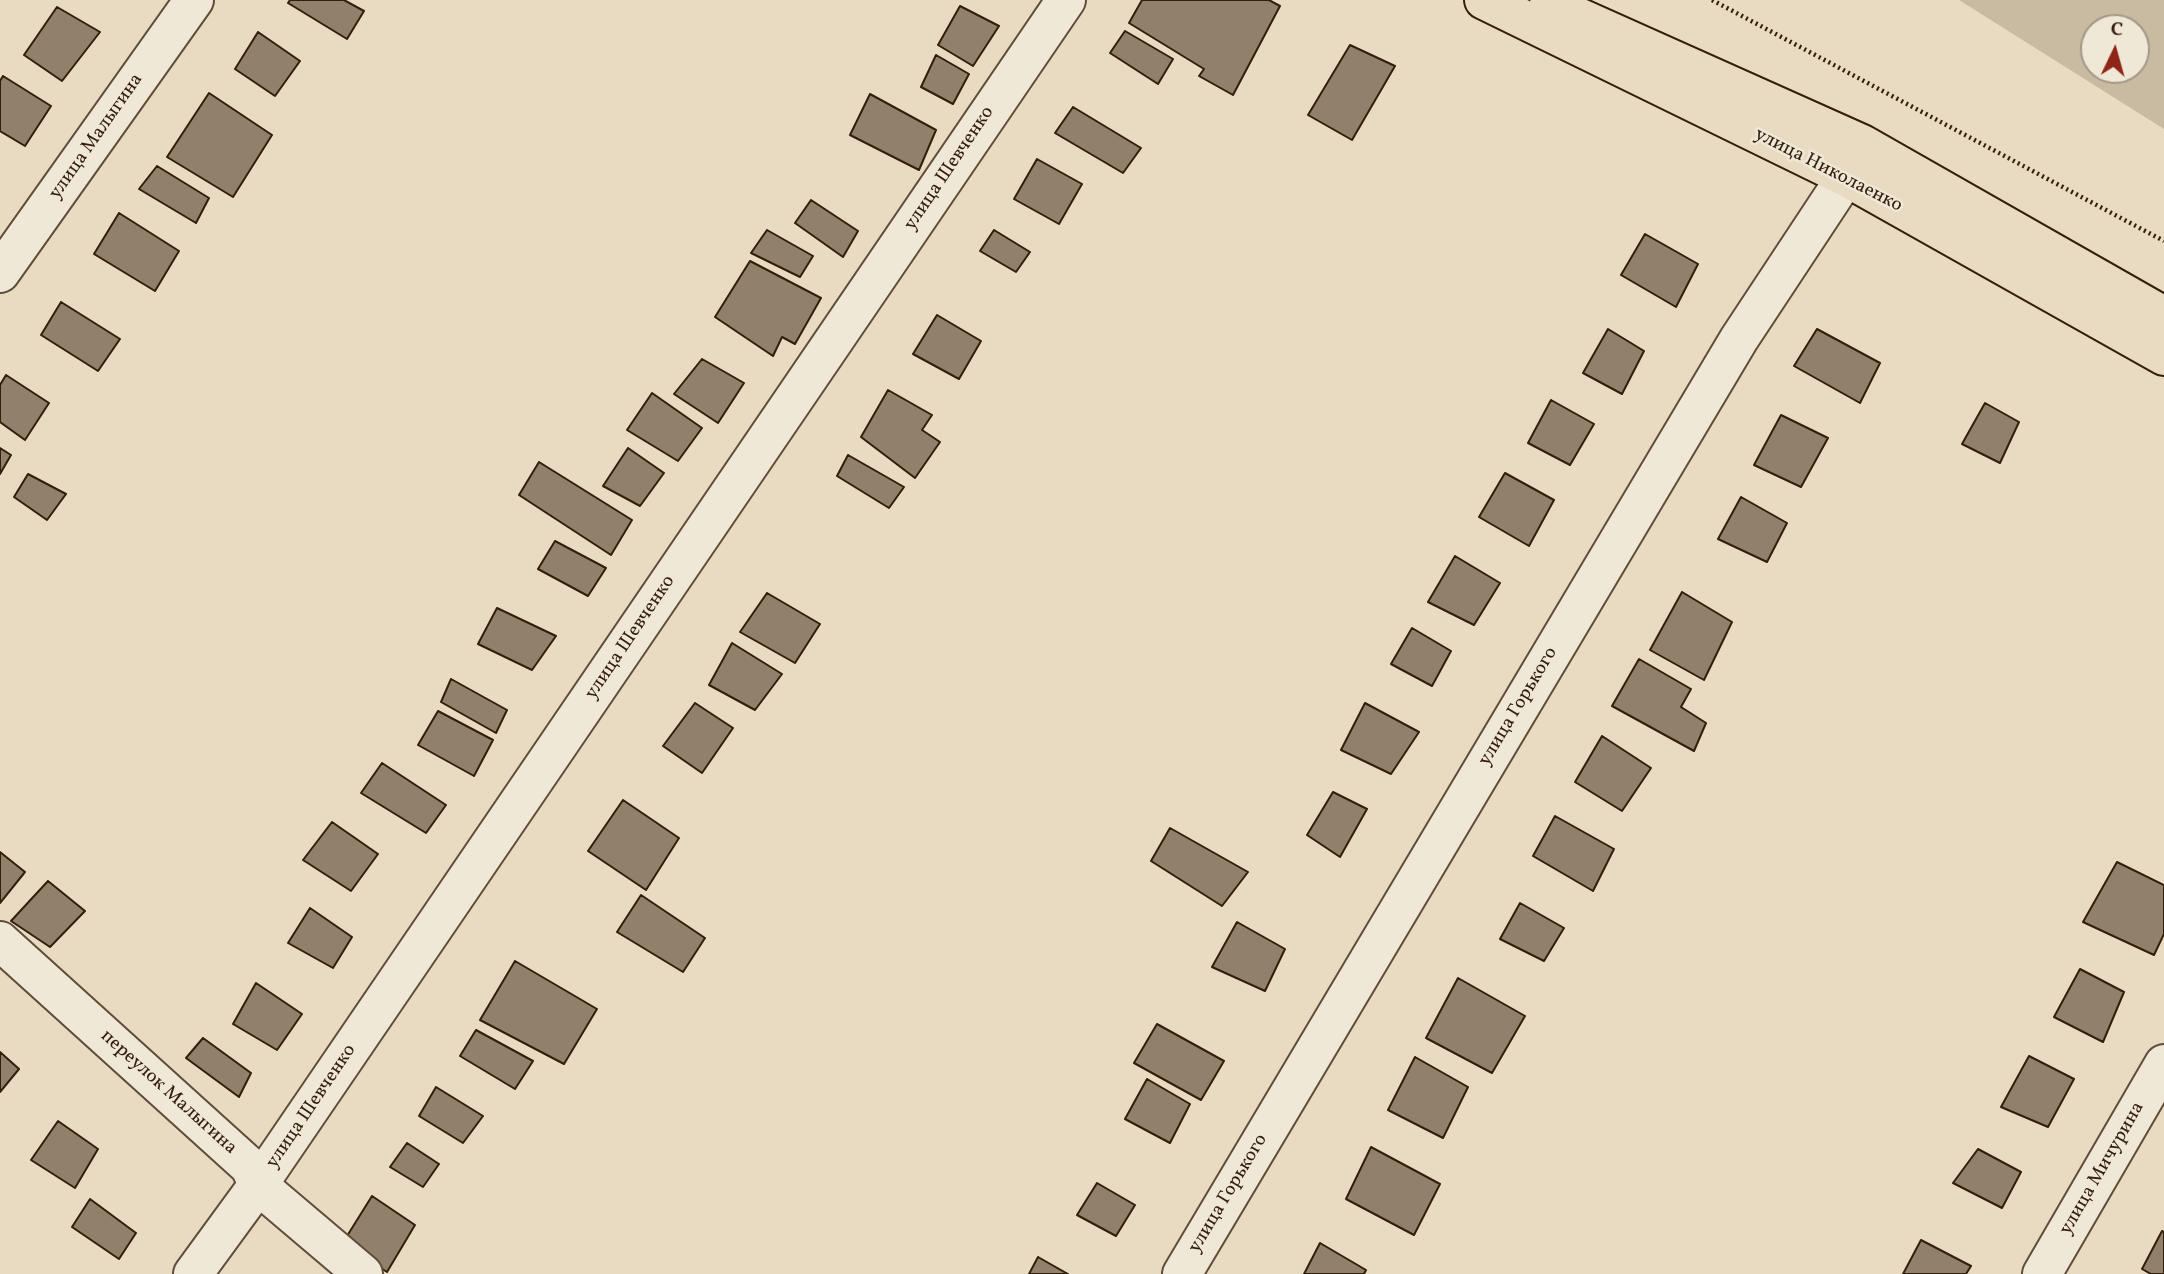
<!DOCTYPE html>
<html>
<head>
<meta charset="utf-8">
<style>
	body { margin:0 }
	#map { position:relative; width:2164px; height:1274px; overflow:hidden; background:#e8dbc1; font-family:Vollkorn,serif }
	canvas { display:block }
	.north { position:absolute; left:2080px; top:14px; width:70px; height:70px; box-sizing:border-box; background:#f0e8d7; border:2px solid #a49786; border-radius:50%; rotate:5deg; font-size:19px; font-weight:700; line-height:28px; text-align:center; color:#331e0c }
	.north::after { content:''; display:block; margin:auto; width:24px; height:32px; background:#8f2418; clip-path:polygon(50% 0,100% 100%,50% 72%,0 100%) }
</style>
</head>
<body>
<div id="map">
<canvas width="2164" height="1274"></canvas>
<div class="north">С</div>
</div>
<script>
const g = document.querySelector('canvas').getContext('2d');
g.lineJoin = 'round';
function fill(path, color) { g.fillStyle = color; g.fill(path, 'evenodd'); }
const poly = rows => new Path2D(rows.map(r => 'M' + r).join(''));
function strokePath(path, color, width, dash) { g.strokeStyle = color; g.lineWidth = width; g.lineCap = dash ? 'butt' : 'round'; g.setLineDash(dash || []); g.stroke(path); }
function label(font, color, halo, rows, align = 'center') {
  g.font = font + ' Vollkorn,serif'; g.lineWidth = 5; g.setLineDash([]); g.textBaseline = 'middle'; g.strokeStyle = halo; g.fillStyle = color; for (const [text, x, y, turn = 0] of rows) {
    g.save(); g.translate(x, y); g.rotate((+turn || 0) * Math.PI / 180); g.textAlign = isNaN(turn) ? turn : align; if (halo) g.strokeText(text, 0, 0); g.fillText(text, 0, 0); g.restore();
  }
}
const green = poly([
	[1959,0,2164,0,2164,129],
	[2094,28,2136,28,2136,70,2094,70]
]);
const building = poly([
	[290,0,344,0,364,11,347,39,288,3,290,0],
	[1142,0,1269,0,1280,6,1233,95,1199,76,1204,69,1129,23,1142,0],
	[960,6,999,26,973,66,938,45,960,6],
	[57,7,100,32,62,81,24,55,57,7],
	[1125,31,1173,59,1158,84,1110,53,1125,31],
	[258,32,300,61,275,96,235,69,258,32],
	[1350,45,1395,66,1352,140,1308,115,1350,45],
	[936,55,969,74,953,104,921,87,936,55],
	[3,76,51,106,25,146,0,131,0,81,3,76],
	[209,93,272,135,233,197,167,157,209,93],
	[870,94,936,130,919,170,850,135,870,94],
	[1073,107,1141,148,1123,173,1055,133,1073,107],
	[1037,159,1082,184,1059,224,1014,199,1037,159],
	[157,166,209,198,196,223,139,189,157,166],
	[811,200,858,231,843,257,795,223,811,200],
	[119,213,179,251,155,291,94,254,119,213],
	[767,230,813,256,800,277,751,253,767,230],
	[994,230,1030,252,1016,272,980,251,994,230],
	[1645,234,1698,264,1676,307,1621,275,1645,234],
	[750,261,821,298,795,344,782,337,773,356,715,317,750,261],
	[61,302,120,339,98,371,41,335,61,302],
	[937,315,981,341,959,379,913,354,937,315],
	[1608,329,1644,351,1622,394,1583,373,1608,329],
	[1817,329,1880,363,1860,403,1794,366,1817,329],
	[702,359,744,383,718,423,674,394,702,359],
	[6,375,49,403,25,440,0,422,0,385,6,375],
	[888,390,932,415,922,430,940,442,915,478,861,437,888,390],
	[652,393,702,428,678,461,627,430,652,393],
	[1551,400,1594,424,1570,465,1528,443,1551,400],
	[1985,403,2019,422,2000,463,1962,444,1985,403],
	[1781,415,1828,438,1801,487,1754,465,1781,415],
	[0,448,11,455,0,474,0,448],
	[628,448,664,473,640,506,603,486,628,448],
	[848,455,904,487,889,508,837,476,848,455],
	[539,462,632,520,611,555,519,495,539,462],
	[1505,473,1554,500,1529,546,1479,517,1505,473],
	[28,474,66,494,47,520,14,497,28,474],
	[1741,497,1787,523,1767,562,1718,539,1741,497],
	[555,541,606,568,588,596,538,569,555,541],
	[1455,556,1500,583,1474,625,1428,602,1455,556],
	[1682,592,1732,622,1704,680,1650,650,1682,592],
	[767,593,820,624,795,663,740,632,767,593],
	[497,608,556,636,532,670,478,644,497,608],
	[1412,628,1451,651,1432,686,1391,664,1412,628],
	[732,643,782,674,755,710,709,685,732,643],
	[1639,659,1691,689,1681,707,1706,723,1694,751,1612,706,1639,659],
	[451,679,507,710,496,733,441,702,451,679],
	[695,703,733,728,702,773,663,746,695,703],
	[1365,703,1419,732,1391,774,1341,750,1365,703],
	[438,711,493,740,474,776,418,745,438,711],
	[1602,736,1651,768,1622,811,1575,782,1602,736],
	[382,763,446,805,426,833,361,793,382,763],
	[1333,792,1367,809,1340,857,1307,835,1333,792],
	[623,800,679,838,646,890,588,851,623,800],
	[1555,816,1614,849,1593,891,1533,856,1555,816],
	[332,822,378,854,351,891,303,860,332,822],
	[1170,828,1248,872,1222,906,1151,861,1170,828],
	[0,852,25,872,0,903,0,852],
	[2117,862,2164,885,2164,934,2154,955,2083,922,2117,862],
	[48,881,85,911,50,947,11,921,48,881],
	[641,895,705,938,683,972,617,932,641,895],
	[1520,903,1564,928,1544,961,1500,939,1520,903],
	[310,908,352,937,333,968,288,943,310,908],
	[1237,922,1285,949,1265,991,1212,967,1237,922],
	[515,961,597,1009,564,1064,480,1020,515,961],
	[2080,969,2124,992,2103,1042,2054,1017,2080,969],
	[1458,978,1525,1016,1492,1073,1426,1038,1458,978],
	[256,983,302,1014,277,1050,233,1024,256,983],
	[1157,1024,1224,1061,1201,1100,1134,1063,1157,1024],
	[476,1030,533,1061,515,1089,460,1056,476,1030],
	[203,1038,251,1073,239,1097,186,1058,203,1038],
	[0,1052,19,1069,0,1092,0,1052],
	[2029,1056,2074,1079,2048,1127,2001,1107,2029,1056],
	[1415,1057,1468,1087,1443,1138,1388,1110,1415,1057],
	[1147,1079,1190,1104,1170,1143,1125,1119,1147,1079],
	[436,1087,483,1116,463,1143,419,1116,436,1087],
	[58,1121,98,1149,75,1188,31,1160,58,1121],
	[407,1143,439,1164,423,1187,390,1167,407,1143],
	[1371,1147,1440,1184,1414,1235,1346,1199,1371,1147],
	[1978,1149,2021,1172,2002,1208,1953,1183,1978,1149],
	[1097,1183,1135,1205,1116,1236,1077,1215,1097,1183],
	[372,1196,415,1225,387,1272,342,1244,372,1196],
	[90,1199,136,1233,119,1259,72,1227,90,1199],
	[2162,1231,2164,1232,2164,1274,2151,1274,2142,1269,2162,1231],
	[1921,1240,1971,1266,1966,1274,1903,1274,1921,1240],
	[1320,1243,1366,1270,1364,1274,1304,1274,1320,1243],
	[1038,1257,1068,1274,1029,1274,1038,1257]
]);
const path = poly([
	[1712,0,2164,241]
]);
const minor = poly([
	[0,273,194,0],
	[0,941,250,1167,258,1185,363,1274],
	[193,1274,258,1185,1066,0],
	[1182,1274,1739,339,1846,177,1860,149],
	[2042,1274,2164,1064]
]);
const major = poly([
	[1484,0,1846,177,2164,356],
	[1549,4,1862,144,2164,316]
]);
const streetNames = [
	["улица Малыгина",97,137,-55],
	["улица Шевченко",950,169,-56],
	["улица Николаенко",1828,171,27],
	["улица Шевченко",631,638,-56],
	["улица Горького",1519,707,-59],
	["переулок Малыгина",168,1093,42],
	["улица Шевченко",312,1107,-56],
	["улица Мичурина",2103,1169,-60],
	["улица Горького",1229,1194,-59]
];
fill(green, '#c9bba2');
fill(building, '#91806a');
strokePath(building, '#331e0c', 2);
strokePath(minor, '#604d39', 42);
strokePath(major, '#331e0c', 42);
strokePath(path, '#331e0c', 4.5, [2, 3.5]);
strokePath(minor, '#f0e8d7', 38);
strokePath(major, '#e8dbc1', 38);
label('19px', '#331e0c', '#f0e8d7', streetNames);
</script>
</body>
</html>
